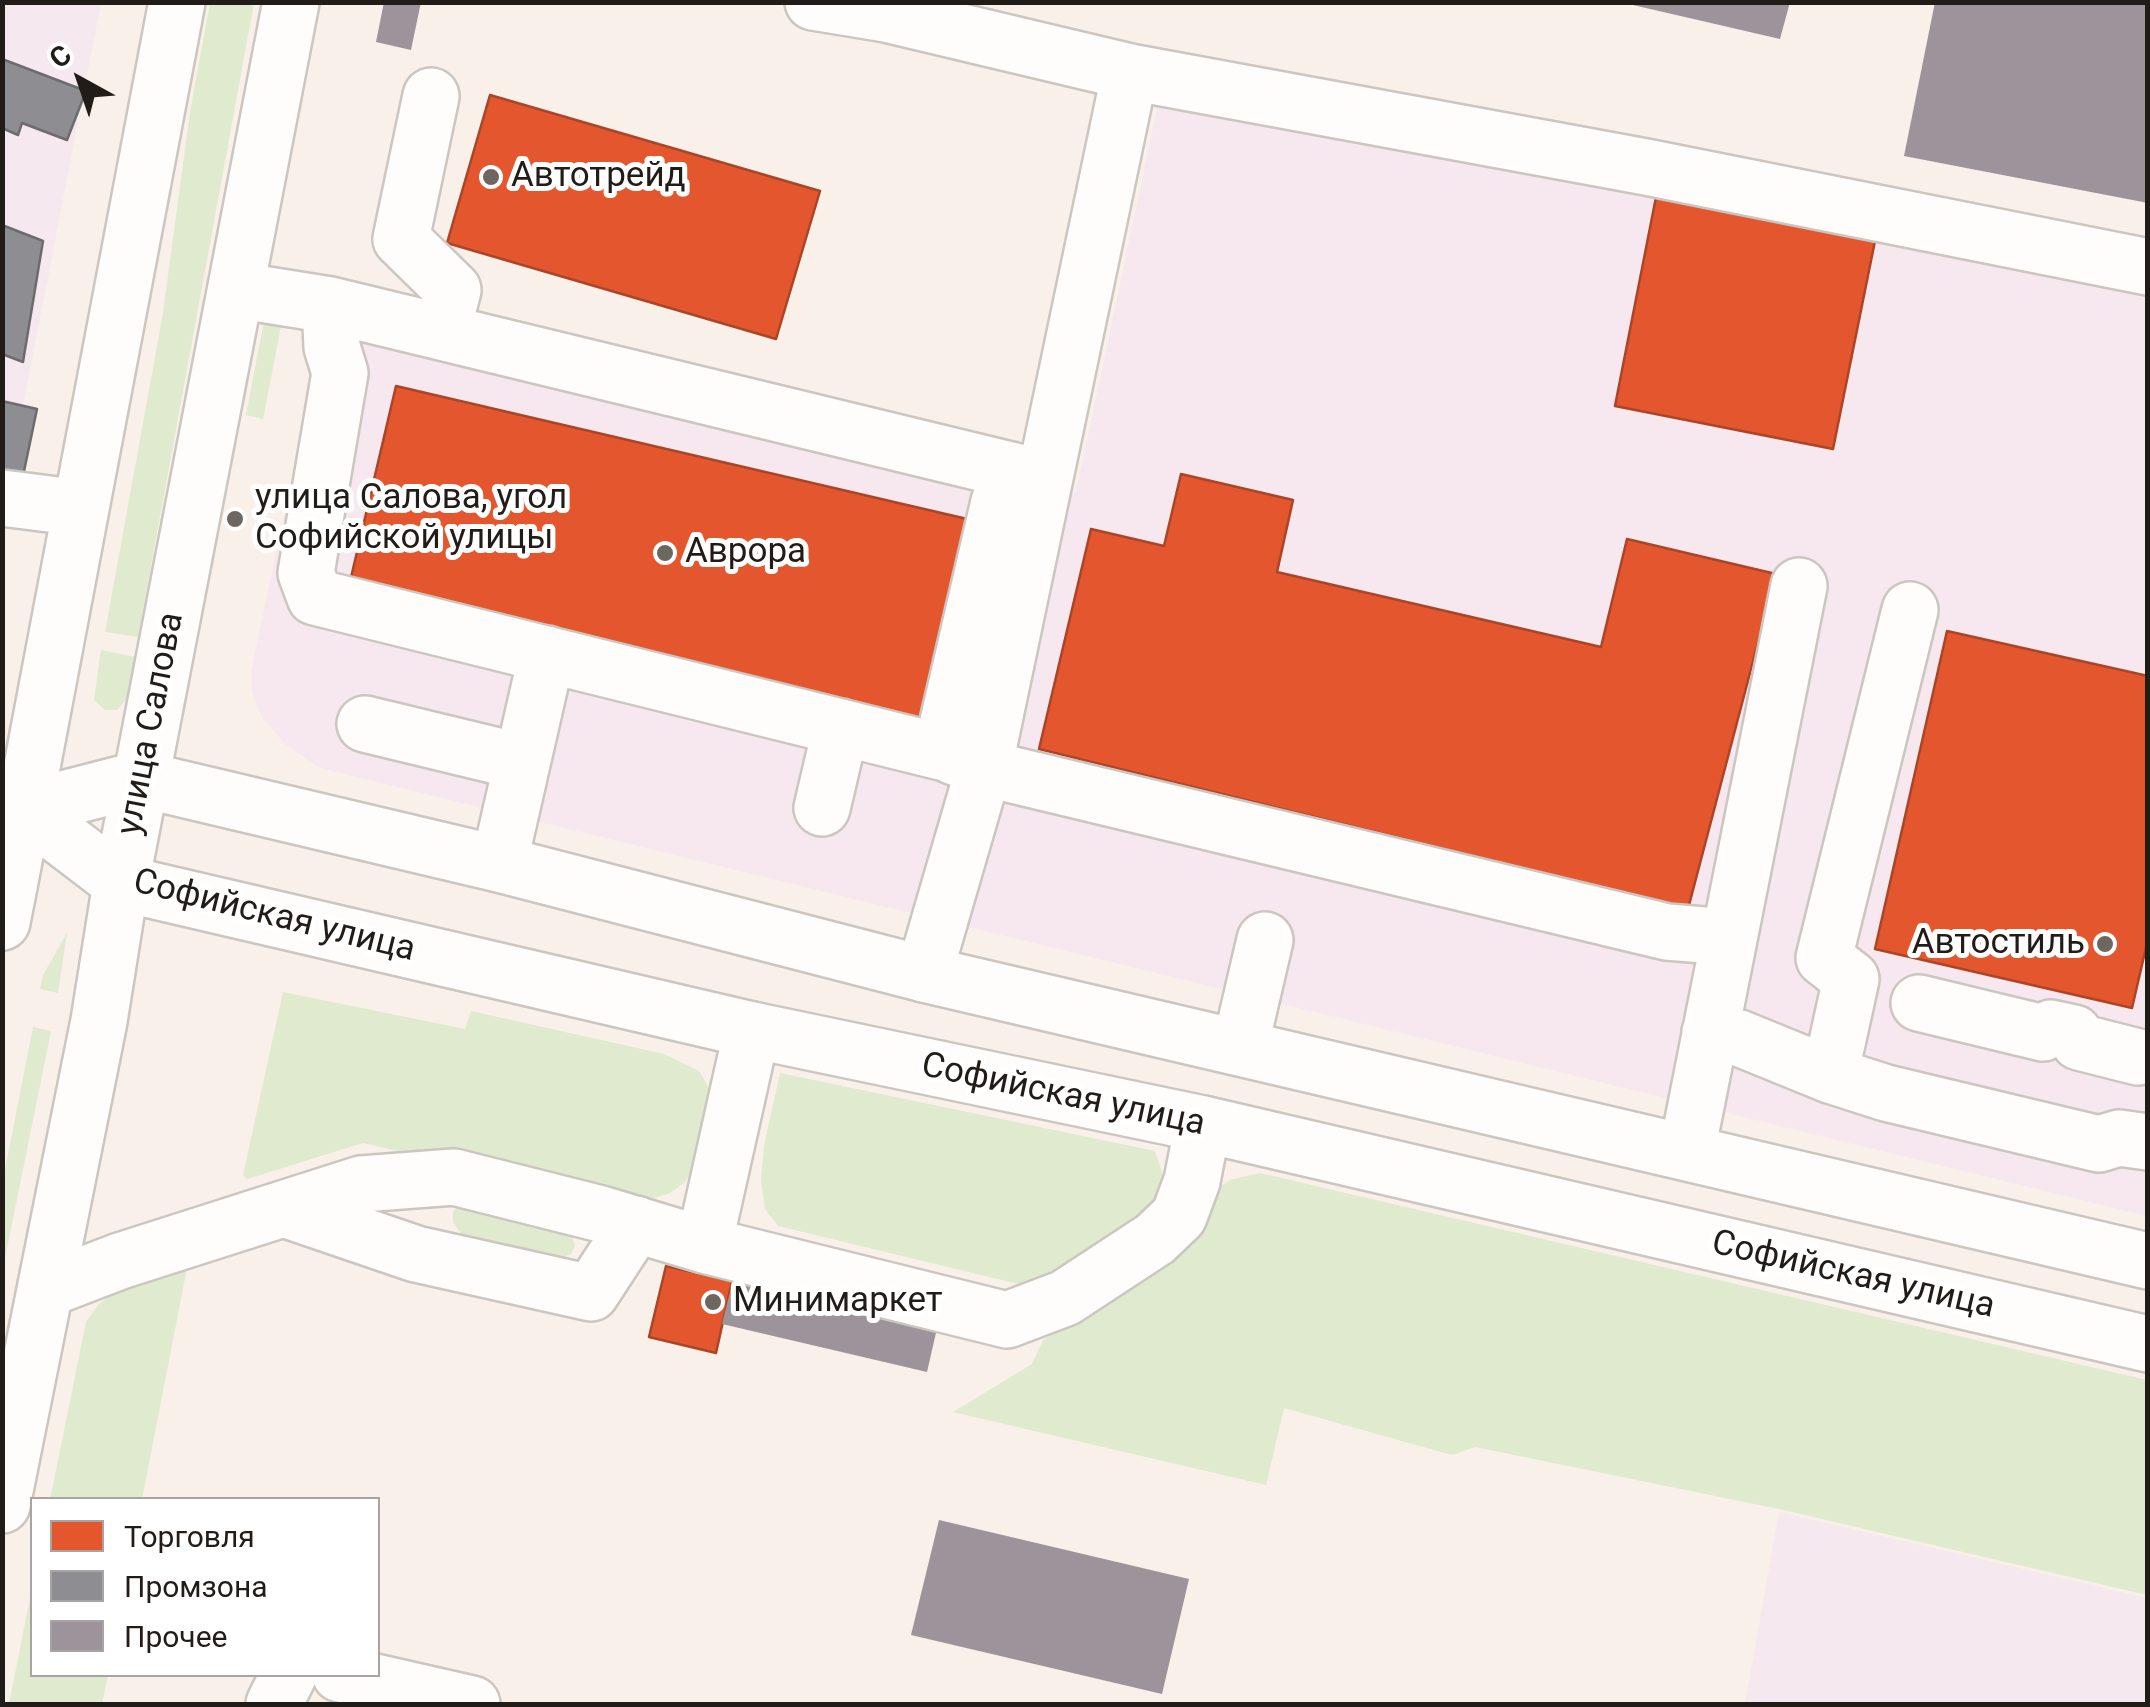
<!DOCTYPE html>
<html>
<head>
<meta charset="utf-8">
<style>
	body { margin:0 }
	#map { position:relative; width:2150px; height:1707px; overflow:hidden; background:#f9f0e9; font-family:Roboto,sans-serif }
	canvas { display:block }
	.frame { position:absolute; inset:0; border:5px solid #221c18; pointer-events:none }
	.legend { position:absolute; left:30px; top:1497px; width:350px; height:180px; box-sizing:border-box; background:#fff; border:2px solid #a7a4a3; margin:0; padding:12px 18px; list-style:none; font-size:30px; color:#221c18 }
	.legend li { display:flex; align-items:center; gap:20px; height:50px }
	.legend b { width:50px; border:2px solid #a7a4a3 }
	.north { position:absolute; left:30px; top:30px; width:100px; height:100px; -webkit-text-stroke:8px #fff; paint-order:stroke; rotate:320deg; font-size:28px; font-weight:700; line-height:40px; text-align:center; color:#221c18 }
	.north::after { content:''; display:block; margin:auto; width:35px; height:45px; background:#221c18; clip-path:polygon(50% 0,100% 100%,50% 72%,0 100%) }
</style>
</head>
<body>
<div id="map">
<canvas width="2150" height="1707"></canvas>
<div class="frame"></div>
<ul class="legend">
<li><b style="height:28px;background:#e4572e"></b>Торговля</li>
<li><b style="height:28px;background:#8d8d92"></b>Промзона</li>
<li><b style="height:28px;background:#9c949a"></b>Прочее</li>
</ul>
<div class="north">С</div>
</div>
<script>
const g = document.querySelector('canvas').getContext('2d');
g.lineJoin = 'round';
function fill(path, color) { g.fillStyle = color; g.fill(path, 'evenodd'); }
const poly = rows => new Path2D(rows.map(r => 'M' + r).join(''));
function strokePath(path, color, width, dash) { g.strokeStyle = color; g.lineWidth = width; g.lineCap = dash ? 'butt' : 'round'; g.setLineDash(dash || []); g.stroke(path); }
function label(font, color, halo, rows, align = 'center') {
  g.font = font + ' Roboto,sans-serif'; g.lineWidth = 10; g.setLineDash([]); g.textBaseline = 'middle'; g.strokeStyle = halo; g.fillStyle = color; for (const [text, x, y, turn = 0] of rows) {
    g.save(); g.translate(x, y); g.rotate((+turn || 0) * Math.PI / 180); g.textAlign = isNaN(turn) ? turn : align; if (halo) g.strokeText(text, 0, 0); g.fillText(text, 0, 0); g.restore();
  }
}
const commercial = poly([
	[1161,89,2147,280,2147,1216,320,768,285,744,261,716,252,691,251,672,326,314,1076,493]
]);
const industrial = poly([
	[3,3,101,3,3,509],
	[1779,1512,2147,1598,2147,1704,1745,1704]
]);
const green = poly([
	[210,3,254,3,138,637,105,632,163,313,190,112],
	[283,316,263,419,246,415,264,321],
	[101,650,135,657,126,700,117,710,105,710,94,700],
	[67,933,58,993,40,989,43,975],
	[283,992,465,1029,471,1011,664,1054,699,1071,710,1090,711,1098,695,1167,684,1183,670,1193,633,1205,363,1143,247,1179,243,1175],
	[33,1027,51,1031,3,1268,3,1180],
	[780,1073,1155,1151,1164,1179,1161,1199,1148,1212,1039,1289,778,1226,765,1209,761,1180,764,1146],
	[1260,1173,2147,1380,2147,1595,1779,1509,1475,1447,1452,1455,1284,1408,1266,1485,953,1412,1032,1364,1043,1340,1165,1260,1215,1190,1230,1180],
	[460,1203,569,1226,575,1246,571,1254,563,1257,461,1234,453,1222,453,1212],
	[187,1268,142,1499,50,1500,86,1322,99,1304,118,1290],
	[32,1588,32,1674,108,1675,102,1704,9,1704]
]);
const shops = poly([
	[490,95,820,191,776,339,447,243,490,95],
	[1658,187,1877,231,1833,449,1615,406,1658,187],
	[396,386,980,522,933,722,349,586,396,386],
	[1181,474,1293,500,1277,572,1601,647,1627,539,1776,574,1688,909,1039,749,1091,529,1164,546,1181,474],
	[1947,631,2148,676,2148,939,2132,1008,1875,949,1947,631],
	[666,1266,732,1281,716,1353,649,1337,666,1266]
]);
const industry = poly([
	[2,59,86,91,67,140,22,123,18,135,2,128,2,59],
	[2,225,43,241,23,362,2,354,2,225],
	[2,401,37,409,23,476,2,471,2,401]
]);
const building = poly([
	[384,2,421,2,411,50,376,42],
	[1620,2,1790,2,1780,39],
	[1935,2,2148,2,2148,203,1904,156],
	[734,1276,938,1324,927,1372,722,1324],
	[939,1520,1189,1579,1162,1694,911,1635]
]);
const minor = poly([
	[177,2,24,809,121,883,291,2],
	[813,2,886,14,888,2],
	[886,14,1130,72,1646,167,2148,267],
	[431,96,401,239,453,290,442,332],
	[236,290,330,305,1043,478],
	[330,305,332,347,340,373,306,573,315,597,941,752,999,502],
	[2,498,81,508],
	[365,724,522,762],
	[952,756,984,768,1667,932,1728,937],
	[822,808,841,727],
	[499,864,547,654],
	[924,974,984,768,1130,72],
	[1919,1003,2043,1033,2051,1028,2074,1033,2079,1042,2138,1057],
	[1710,1032,1739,1038,1830,1075,1886,1093,2099,1144,2119,1138,2148,1142],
	[1240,1047,1265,940],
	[1830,1075,1851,979,1824,958,1910,610],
	[1687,1151,1799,586],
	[284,1209,416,1254,591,1293,636,1224],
	[704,1245,752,1030],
	[47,1289,120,1261,361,1184,454,1177,601,1214,704,1245,1007,1320,1065,1298,1155,1239,1179,1216,1192,1181,1203,1124],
	[340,1674,472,1704],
	[274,1704,289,1674]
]);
const major = poly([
	[2,922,24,809,140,779,499,864,924,974,2148,1261],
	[2,1505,99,1021,121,883,752,1030,1203,1124,2148,1344]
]);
const markers = [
	[491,177,10,"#6d6661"],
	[235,519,10,"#6d6661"],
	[665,553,10,"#6d6661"],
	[2105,944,10,"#6d6661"],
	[713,1302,10,"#6d6661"]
];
const poiNames = [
	["Автотрейд",511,177],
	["улица Салова, угол",255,499],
	["Софийской улицы",255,539],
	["Аврора",685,553],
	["Автостиль",2085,944,"right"],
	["Минимаркет",733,1302]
];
const streetNames = [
	["улица Салова",152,724,-79],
	["Софийская улица",274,917,14],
	["Софийская улица",1063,1096,12],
	["Софийская улица",1853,1276,13]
];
fill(commercial, '#f6e8ee');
fill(industrial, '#f5e8ef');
fill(green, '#dfeace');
fill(shops, '#e4572e');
strokePath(shops, '#aa4527', 2.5);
fill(industry, '#8d8d92');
strokePath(industry, '#6d6b6d', 2.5);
fill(building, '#9c949a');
strokePath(minor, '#ccc6c0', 60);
strokePath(major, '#ccc6c0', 60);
strokePath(minor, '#fefdfc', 55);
strokePath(major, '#fefdfc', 55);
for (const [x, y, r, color] of markers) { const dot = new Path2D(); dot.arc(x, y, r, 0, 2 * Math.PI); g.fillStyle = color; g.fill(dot); strokePath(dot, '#fff', 4); }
label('35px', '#221c18', '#fff', poiNames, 'left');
label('35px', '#221c18', '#fff', streetNames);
</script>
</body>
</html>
